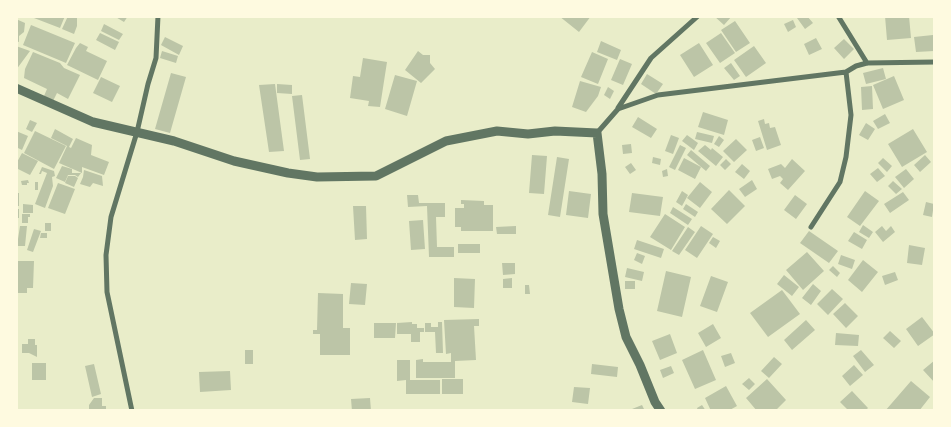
<!DOCTYPE html>
<html>
<head>
<meta charset="utf-8">
<style>
	body { margin:0 }
	#map { position:relative; width:951px; height:427px; overflow:hidden; background:#e9edc9; font-family:"PT Sans",sans-serif }
	canvas { display:block }
	.frame { position:absolute; inset:0; border:18px solid #fefae0; pointer-events:none }
</style>
</head>
<body>
<div id="map">
<canvas width="951" height="427"></canvas>
<div class="frame"></div>
</div>
<script>
const g = document.querySelector('canvas').getContext('2d');
g.lineJoin = 'round';
function fill(path, color) { g.fillStyle = color; g.fill(path, 'evenodd'); }
const poly = rows => new Path2D(rows.map(r => 'M' + r).join(''));
function strokePath(path, color, width, dash) { g.strokeStyle = color; g.lineWidth = width; g.lineCap = dash ? 'butt' : 'round'; g.setLineDash(dash || []); g.stroke(path); }
const building = poly([
	[34,16,65,16,60,28,34,18],
	[68,16,77,16,77,26,74,34,62,29],
	[114,16,128,16,124,22],
	[559,16,591,16,579,32],
	[714,16,732,16,724,25],
	[800,16,807,16,813,23,805,29,797,18],
	[885,16,909,16,911,38,887,40],
	[16,19,25,23,24,32,19,36,19,42,16,41],
	[793,20,796,27,788,32,784,24],
	[735,21,750,43,736,52,721,30],
	[104,24,123,34,119,40,101,31],
	[31,25,75,43,66,63,23,45],
	[100,33,119,42,115,50,96,40],
	[721,33,735,53,720,63,706,43],
	[933,35,934,51,916,52,914,37],
	[165,37,183,46,179,55,161,45],
	[816,38,822,49,809,55,804,44],
	[844,39,854,49,844,59,834,48],
	[601,41,621,50,617,60,597,52],
	[80,43,88,47,86,51,107,61,98,80,67,65,76,48],
	[699,43,713,65,694,77,680,55],
	[16,46,30,51,16,70],
	[754,46,766,63,746,77,734,60],
	[162,51,178,56,176,63,160,58],
	[418,51,423,55,430,55,430,63,435,69,421,83,405,70],
	[33,52,60,63,64,68,80,75,68,99,57,93,53,101,44,96,47,89,24,78,25,69],
	[592,52,608,59,598,84,581,77],
	[363,58,387,62,380,107,368,106,369,101,350,98,353,76,360,77],
	[620,59,632,64,623,85,611,80],
	[731,63,740,76,734,80,724,68],
	[883,68,886,79,866,84,863,73],
	[171,73,186,77,170,133,155,129],
	[647,74,663,84,656,94,641,84],
	[395,75,417,81,407,116,385,109],
	[894,76,904,100,883,109,873,85],
	[101,77,120,86,112,102,93,93],
	[580,81,601,87,598,96,586,112,572,107],
	[275,84,284,151,269,152,259,85],
	[277,84,292,85,292,94,277,93],
	[872,86,873,109,862,110,861,87],
	[608,87,614,91,610,99,604,95],
	[302,95,310,159,300,160,292,96],
	[703,112,728,120,724,135,698,127],
	[885,114,890,123,878,129,873,121],
	[638,117,657,129,651,138,632,127],
	[764,119,765,124,769,123,770,128,775,127,781,145,767,150,758,121],
	[30,120,37,123,32,132,26,129],
	[866,123,875,129,868,140,859,135],
	[55,129,73,139,69,147,71,148,76,138,92,145,91,155,109,162,104,175,82,167,82,173,59,163,67,146,51,138],
	[913,129,927,152,902,167,888,144],
	[16,131,28,136,22,150,16,147],
	[35,131,66,146,54,169,24,153],
	[697,132,714,136,712,143,695,139],
	[671,135,679,138,673,154,665,151],
	[687,135,698,143,694,150,682,141],
	[719,136,724,140,719,147,714,144],
	[760,137,764,148,756,151,752,140],
	[736,139,747,150,734,162,723,151],
	[631,144,632,153,623,154,622,145],
	[680,145,686,148,675,170,669,167],
	[705,145,711,150,712,148,723,157,716,166,698,151],
	[691,150,710,166,706,171,687,155],
	[22,153,38,161,30,175,16,168,16,164],
	[532,155,547,156,544,194,529,193],
	[925,155,931,162,920,172,914,165],
	[557,157,569,159,560,217,548,215],
	[653,157,661,159,660,165,652,163],
	[684,158,701,167,695,179,678,170],
	[883,158,892,166,887,172,878,163],
	[726,159,731,164,725,170,720,165],
	[792,159,805,171,788,190,780,183,783,179,780,176,772,179,768,169,781,164,785,168],
	[631,163,636,170,630,174,625,167],
	[742,164,750,171,744,179,735,172],
	[62,166,72,169,72,173,81,173,78,177,75,175,68,175,65,182,56,178],
	[42,167,54,171,55,176,52,177,53,186,45,208,35,204,47,173,42,171,41,174,39,174],
	[878,168,885,176,877,182,870,174],
	[667,169,668,176,663,177,662,171],
	[906,169,914,179,904,188,895,177],
	[84,170,102,176,103,186,93,183,90,187,80,184,83,177],
	[68,176,75,176,78,178,74,187,65,183],
	[28,180,29,183,27,183,27,185,22,185,21,181],
	[752,180,757,189,745,197,739,189],
	[893,181,902,189,896,194,888,186],
	[35,182,38,182,38,190,35,190],
	[700,182,712,192,700,208,687,198],
	[58,183,75,189,65,214,48,208],
	[729,190,745,206,727,224,711,209],
	[569,191,591,194,588,218,566,215],
	[682,191,688,195,682,206,676,202],
	[865,191,879,201,860,226,847,217],
	[903,192,909,200,890,213,884,204],
	[16,193,19,193,19,206,16,206],
	[632,193,663,197,660,216,629,212],
	[407,195,418,195,419,203,445,203,445,217,436,217,437,247,454,247,454,257,429,257,427,206,408,207],
	[795,195,807,204,796,219,784,210],
	[461,200,484,201,484,205,493,205,493,231,461,231,461,227,455,227,455,208,464,208,464,204,461,204],
	[926,202,934,204,932,217,923,215],
	[23,204,33,205,33,213,23,213],
	[686,204,698,212,695,217,683,209],
	[353,206,366,206,367,239,355,240],
	[673,207,692,219,688,225,670,213],
	[16,209,19,209,19,218,16,218],
	[22,214,30,214,30,217,28,217,28,223,22,223],
	[665,214,685,227,671,250,650,237],
	[423,220,425,249,411,250,409,221],
	[45,223,51,223,51,231,45,231],
	[863,225,873,232,869,238,859,232],
	[20,226,27,226,25,246,16,246,16,239,18,239],
	[516,226,516,234,497,234,496,227],
	[701,226,713,234,697,258,685,250],
	[882,226,886,231,891,226,895,232,883,242,875,232],
	[688,227,695,232,679,255,672,251],
	[34,229,41,231,33,252,27,250],
	[809,231,838,251,829,263,800,243],
	[854,232,867,240,862,249,848,241],
	[41,233,47,233,47,238,40,238],
	[713,237,720,241,716,248,709,243],
	[637,240,664,249,661,258,634,249],
	[458,244,480,244,480,253,458,253],
	[909,245,925,248,922,265,907,263],
	[807,252,824,271,803,290,786,270],
	[637,253,645,256,642,264,634,260],
	[841,255,855,260,852,269,838,264],
	[863,260,878,272,862,292,848,280],
	[16,261,34,261,33,288,27,288,27,293,18,293,18,286,16,286],
	[502,263,515,263,515,274,503,275],
	[833,266,840,273,837,277,829,270],
	[627,268,644,272,642,281,625,277],
	[666,271,691,277,682,317,657,311],
	[895,272,898,280,885,285,882,276],
	[784,275,799,287,792,296,777,284],
	[711,276,728,282,717,312,700,306],
	[454,278,475,279,474,308,454,307],
	[512,278,512,288,503,288,503,279],
	[625,281,635,281,635,289,625,289],
	[351,283,367,284,365,305,349,304],
	[813,284,821,291,811,305,802,298],
	[525,285,529,285,530,294,525,294],
	[832,289,843,299,828,315,817,304],
	[782,290,800,314,768,337,750,313],
	[318,293,343,294,343,328,350,328,350,355,320,355,320,334,313,334,313,330,317,330],
	[845,303,858,316,846,328,833,314],
	[922,317,935,334,918,346,906,329],
	[479,319,479,326,474,326,476,360,455,361,455,378,416,378,416,360,423,359,423,362,451,362,451,353,446,354,444,320],
	[806,320,815,330,792,350,784,340],
	[412,322,412,324,417,324,417,328,424,328,424,332,420,332,420,342,411,342,411,334,397,334,397,323],
	[438,322,442,322,443,353,436,353,435,332,425,332,425,323,431,323,431,327,438,327],
	[374,323,396,323,395,338,374,338],
	[713,324,721,338,706,347,698,333],
	[890,331,901,341,894,348,883,338],
	[836,333,859,335,858,346,835,345],
	[670,334,677,353,660,360,652,341],
	[28,339,35,339,35,345,37,345,37,357,29,353,22,353,22,344,28,344],
	[245,350,253,350,253,364,245,364],
	[703,350,716,380,695,389,682,360],
	[861,350,874,365,865,372,853,356],
	[731,353,735,363,725,367,721,356],
	[774,357,782,364,769,378,761,371],
	[397,360,410,360,410,380,440,380,440,394,406,394,406,380,397,381],
	[935,360,935,383,923,370],
	[32,363,46,363,46,380,32,380],
	[94,364,101,394,92,397,85,366],
	[592,364,618,367,617,377,591,374],
	[854,365,863,375,850,386,842,376],
	[671,366,674,373,663,378,660,370],
	[230,371,231,390,200,392,199,372],
	[749,378,755,384,749,390,742,384],
	[442,379,463,379,463,394,442,394],
	[767,379,786,400,775,411,757,411,746,398],
	[911,381,930,397,919,411,885,411],
	[726,386,737,406,728,411,711,411,705,398],
	[574,387,590,388,588,404,572,402],
	[852,391,868,408,865,411,849,411,840,402],
	[94,398,102,398,102,406,106,406,106,411,89,411,89,405],
	[370,398,371,411,352,411,351,399],
	[642,405,645,411,627,411],
	[702,405,706,411,698,411,697,408]
]);
const minor = poly([
	[838,16,867,63],
	[618,108,651,58,698,16],
	[597,133,618,109,658,95,846,72,856,66,867,63,935,62],
	[811,227,840,182,846,157,851,115,846,72],
	[132,411,107,292,106,255,111,217,137,132,148,84,156,58,158,16]
]);
const tertiary = poly([
	[16,88,93,122,174,141,234,161,288,173,317,177,376,176,446,141,497,131,528,134,555,131,597,133,602,174,603,214,619,309,626,337,640,365,655,402,661,411]
]);
fill(building, '#bcc5a7');
strokePath(minor, '#617663', 5);
strokePath(tertiary, '#617663', 9);
</script>
</body>
</html>
